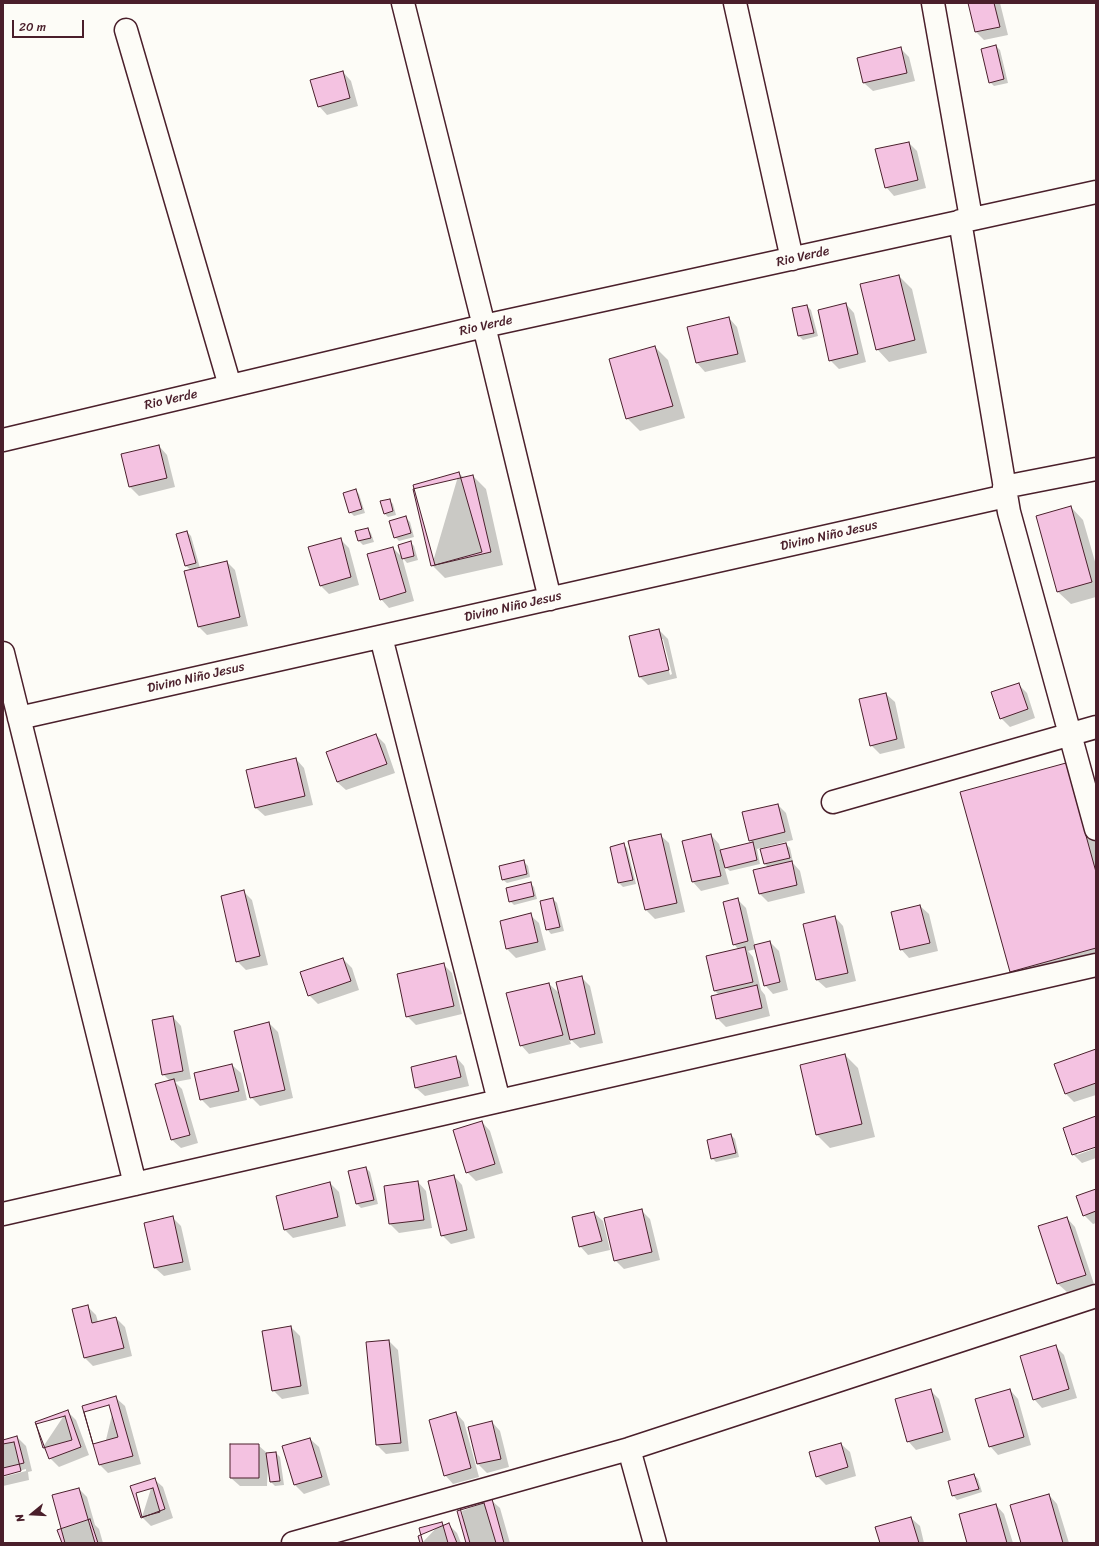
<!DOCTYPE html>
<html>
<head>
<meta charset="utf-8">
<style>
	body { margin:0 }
	#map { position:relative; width:1099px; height:1546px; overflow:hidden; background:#fdfcf7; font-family:Sriracha,sans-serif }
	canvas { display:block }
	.frame { position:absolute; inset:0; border:4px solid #4a1f2b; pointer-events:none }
	.north { position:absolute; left:12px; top:1494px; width:40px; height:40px; -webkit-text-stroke:3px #fdfcf7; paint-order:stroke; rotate:252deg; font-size:11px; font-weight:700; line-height:16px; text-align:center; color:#4a1f2b }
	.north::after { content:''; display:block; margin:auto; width:14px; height:18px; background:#4a1f2b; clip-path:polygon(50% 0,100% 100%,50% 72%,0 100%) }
	.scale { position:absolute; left:12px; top:20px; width:72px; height:18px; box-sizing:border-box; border:2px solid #4a1f2b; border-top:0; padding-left:5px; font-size:12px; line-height:14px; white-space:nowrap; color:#4a1f2b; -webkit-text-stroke:3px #fdfcf7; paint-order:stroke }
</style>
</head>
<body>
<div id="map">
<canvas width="1099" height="1546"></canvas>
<div class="frame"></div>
<div class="north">N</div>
<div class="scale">20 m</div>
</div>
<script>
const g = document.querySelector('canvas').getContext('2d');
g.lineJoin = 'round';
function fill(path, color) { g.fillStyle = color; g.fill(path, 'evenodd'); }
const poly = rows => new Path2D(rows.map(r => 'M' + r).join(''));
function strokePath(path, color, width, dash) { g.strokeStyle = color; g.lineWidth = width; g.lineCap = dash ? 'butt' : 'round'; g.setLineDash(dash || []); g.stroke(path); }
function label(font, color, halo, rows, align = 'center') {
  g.font = font + ' Sriracha,sans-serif'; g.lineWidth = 3.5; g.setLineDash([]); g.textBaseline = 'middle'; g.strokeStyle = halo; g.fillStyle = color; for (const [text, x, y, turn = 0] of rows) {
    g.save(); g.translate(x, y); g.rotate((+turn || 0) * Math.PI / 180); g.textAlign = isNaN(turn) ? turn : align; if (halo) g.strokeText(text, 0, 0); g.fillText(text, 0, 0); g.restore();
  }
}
const shadow = poly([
	[969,3,1000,3,1008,35,984,40,976,32],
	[996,46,1000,50,1008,83,994,86,990,82],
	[900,48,909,57,915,81,873,91,864,83],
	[343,72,351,81,358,106,327,115,319,106],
	[909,143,917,151,926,188,894,196,886,187],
	[899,276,912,289,927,353,889,362,877,349],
	[846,304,854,313,866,362,839,369,830,360],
	[807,306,811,310,818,336,803,340,799,336],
	[729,318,737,327,746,362,705,372,697,363,688,328],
	[655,347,668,360,685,418,640,431,627,418],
	[159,446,167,455,175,487,139,496,130,487,122,455],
	[459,473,464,478,473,476,486,489,503,565,445,578,432,565],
	[355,490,359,494,365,513,354,516,350,512],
	[389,500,393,504,396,515,388,517,384,513],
	[1071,507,1083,520,1096,565,1096,597,1071,604,1058,592],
	[406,518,410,522,414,537,399,541,395,537],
	[367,529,371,533,374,542,363,545,359,541],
	[187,532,191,536,200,568,227,562,235,570,248,626,207,635,199,627,191,570,186,566],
	[340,539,349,548,359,585,329,594,320,585],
	[410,542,414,546,418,560,407,563,402,557,414,601,389,608,381,599,393,548,403,558],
	[659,630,668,639,677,678,648,685,640,677],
	[661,639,663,639,672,674,670,675],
	[1018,684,1027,693,1035,718,1010,727,1001,718],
	[886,694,895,702,905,748,880,754,871,745],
	[376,735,385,744,395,773,346,790,337,782],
	[296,759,304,768,313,805,265,816,256,808],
	[1066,764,1083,781,1096,829,1096,969,1027,988,1010,971],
	[778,805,786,813,793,840,757,849,760,864,730,871,724,866,729,884,701,891,693,882,683,841,711,835,719,844,721,851,753,843,750,840],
	[660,835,669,843,685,912,655,919,646,910,630,842],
	[623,844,627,848,636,884,623,887,619,883,611,847],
	[786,844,790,848,793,862,792,862,800,871,805,893,768,902,760,894,768,867,765,864],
	[524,862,528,866,530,877,507,883,502,879],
	[530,883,534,887,537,899,514,905,510,901],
	[243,891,252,900,268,965,246,970,237,961],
	[553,899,557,903,564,931,551,934,547,929],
	[738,900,746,908,755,946,770,942,779,951,788,990,773,994,765,985,756,949,748,951,753,957,761,990,765,995,770,1016,726,1027,717,1018,719,995,715,991,707,957,739,950,734,944],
	[920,906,929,914,938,951,909,958,901,949],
	[530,915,539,923,546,950,516,958,507,949,501,922],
	[835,917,843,926,856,981,826,988,817,980,804,925],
	[343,959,352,968,359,990,318,1004,309,995],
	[443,964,452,973,462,1014,416,1025,407,1016],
	[581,977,590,986,603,1043,580,1048,569,1038,571,1044,529,1054,521,1045,549,984,558,992,560,1002],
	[173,1017,181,1026,191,1079,175,1082,182,1089,198,1143,181,1148,172,1140,170,1081,163,1074],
	[269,1023,278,1032,293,1098,260,1106,251,1097],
	[1096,1050,1096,1095,1074,1102,1066,1094,1055,1064],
	[845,1055,858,1068,875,1137,830,1148,817,1135],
	[456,1057,464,1066,469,1086,425,1096,416,1088],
	[232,1065,241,1073,247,1100,210,1108,201,1099],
	[1096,1117,1096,1146,1077,1152,1077,1155,1096,1148,1096,1158,1082,1163,1073,1154],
	[482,1122,490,1131,503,1173,476,1181,467,1172],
	[731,1135,735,1139,739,1157,716,1162,712,1158],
	[366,1168,370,1172,378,1204,361,1208,357,1204],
	[454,1176,462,1185,475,1238,451,1244,442,1235],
	[418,1182,426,1191,432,1228,399,1233,390,1224,385,1187],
	[330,1183,339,1192,346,1226,293,1238,285,1230],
	[1096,1190,1096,1223,1093,1224,1084,1215],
	[641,1210,650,1219,660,1260,624,1269,615,1260],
	[594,1213,603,1221,610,1250,588,1255,580,1246],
	[172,1217,181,1226,191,1270,164,1276,155,1268],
	[1067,1218,1075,1227,1094,1284,1067,1292,1058,1284,1040,1227],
	[87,1306,96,1315,98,1322,116,1318,125,1327,132,1356,93,1366,84,1357],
	[291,1327,300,1336,309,1394,282,1399,273,1390],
	[389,1341,398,1350,409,1451,386,1454,377,1445,367,1343],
	[1056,1347,1064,1355,1077,1398,1042,1408,1034,1399],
	[930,1390,939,1399,951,1440,916,1450,908,1441],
	[1010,1390,1018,1399,1031,1445,998,1455,990,1446],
	[116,1398,125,1406,141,1464,108,1473,100,1465],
	[67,1411,76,1420,89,1455,59,1467,50,1458,43,1447],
	[456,1413,464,1422,479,1477,453,1484,445,1475],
	[492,1422,500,1431,509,1467,487,1473,478,1464,469,1428],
	[17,1437,26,1446,32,1471,28,1472,29,1480,3,1486,3,1477,26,1471,26,1469,3,1475,3,1441],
	[310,1439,319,1447,330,1485,304,1494,295,1485,283,1447],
	[841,1444,850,1452,856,1476,826,1485,817,1476],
	[258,1445,267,1453,276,1453,280,1457,284,1485,275,1486,271,1482,268,1463,267,1486,240,1486,231,1478],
	[974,1475,978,1479,982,1492,957,1500,953,1495],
	[154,1479,163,1487,173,1518,151,1526,142,1517],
	[79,1489,87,1497,95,1525,99,1529,103,1543,63,1543,62,1529],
	[1049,1495,1057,1504,1069,1543,1022,1543],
	[491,1500,500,1508,510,1543,467,1543,462,1511],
	[996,1505,1004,1514,1013,1543,968,1543],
	[911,1518,920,1526,924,1543,881,1543],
	[441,1523,445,1526,448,1524,457,1533,461,1543,422,1543]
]);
const building = poly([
	[968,3,994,3,1000,27,975,32,968,3],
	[996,45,1004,79,989,83,981,49,996,45],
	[901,47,907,73,863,83,857,58,901,47],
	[343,71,350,98,318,107,310,80,343,71],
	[909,142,918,180,885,188,875,149,909,142],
	[899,275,915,340,876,350,860,284,899,275],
	[846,303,858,354,829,361,818,310,846,303],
	[807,305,814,333,798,336,792,308,807,305],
	[729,317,738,354,696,363,687,327,729,317],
	[655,346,673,406,626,419,609,359,655,346],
	[159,445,167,478,129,487,121,454,159,445],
	[459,472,482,552,435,565,413,485,459,472],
	[473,475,491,552,431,566,413,489,473,475],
	[356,489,362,509,349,513,343,493,356,489],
	[390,499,393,511,384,514,380,501,390,499],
	[1071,506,1092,582,1057,592,1036,516,1071,506],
	[406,516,411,533,394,538,389,521,406,516],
	[368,528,371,538,358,541,355,531,368,528],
	[187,531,196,563,185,566,176,534,187,531],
	[341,538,351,577,320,586,308,547,341,538],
	[411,541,414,556,402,559,398,545,411,541],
	[393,547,406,592,380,600,367,554,393,547],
	[227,561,240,617,198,627,184,571,227,561],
	[659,629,669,670,639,677,629,636,659,629],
	[1019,683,1028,709,1000,719,991,692,1019,683],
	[886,693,897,739,870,746,859,699,886,693],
	[376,734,387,764,337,782,326,752,376,734],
	[296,758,305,796,255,808,246,770,296,758],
	[1066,763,1096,872,1096,948,1010,972,960,792,1066,763],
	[778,804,785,832,749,841,742,812,778,804],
	[661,834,677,903,645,910,628,841,661,834],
	[711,834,721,876,692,882,682,841,711,834],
	[753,842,757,860,725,868,720,850,753,842],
	[624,843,633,880,618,883,610,847,624,843],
	[786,843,790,858,764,864,760,849,786,843],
	[524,860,527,874,502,880,499,866,524,860],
	[792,861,797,885,759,894,753,870,792,861],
	[531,882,534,896,509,902,506,888,531,882],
	[244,890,260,956,236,962,221,896,244,890],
	[553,898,560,927,546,930,540,901,553,898],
	[738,898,748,941,733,945,723,902,738,898],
	[920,905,930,943,900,950,891,912,920,905],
	[531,913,538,942,506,949,500,921,531,913],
	[835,916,848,973,816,980,803,924,835,916],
	[770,941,780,982,764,986,754,945,770,941],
	[745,947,753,982,714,991,706,956,745,947],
	[343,958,351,981,308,996,300,972,343,958],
	[444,963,454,1006,406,1017,397,974,444,963],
	[582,976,595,1034,570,1040,556,982,582,976],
	[549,983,563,1035,520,1046,506,993,549,983],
	[757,985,762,1008,716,1019,711,996,757,985],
	[173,1016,183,1071,162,1075,152,1020,173,1016],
	[269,1022,285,1090,250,1098,234,1031,269,1022],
	[1096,1049,1096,1083,1065,1094,1054,1064,1096,1049],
	[845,1054,862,1124,816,1135,800,1065,845,1054],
	[456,1056,461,1077,415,1088,411,1067,456,1056],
	[232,1064,239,1091,200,1100,194,1073,232,1064],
	[174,1079,190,1135,171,1140,155,1084,174,1079],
	[1096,1116,1096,1147,1072,1155,1063,1128,1096,1116],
	[482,1121,495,1164,466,1173,453,1130,482,1121],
	[731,1134,736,1153,711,1159,707,1140,731,1134],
	[366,1167,374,1200,356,1204,348,1171,366,1167],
	[454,1175,467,1230,441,1236,428,1181,454,1175],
	[418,1181,424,1220,389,1224,384,1186,418,1181],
	[330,1182,338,1217,284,1230,276,1196,330,1182],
	[1096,1189,1096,1211,1083,1216,1076,1196,1096,1189],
	[642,1209,652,1252,614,1261,604,1218,642,1209],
	[594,1212,602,1241,579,1247,572,1217,594,1212],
	[173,1216,183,1262,154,1268,144,1223,173,1216],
	[1067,1217,1086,1275,1057,1284,1038,1226,1067,1217],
	[88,1305,92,1323,116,1317,124,1348,84,1358,72,1309,88,1305],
	[291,1326,301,1386,272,1391,262,1331,291,1326],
	[389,1340,401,1443,376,1445,366,1342,389,1340],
	[1056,1345,1069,1389,1033,1400,1020,1356,1056,1345],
	[931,1389,943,1432,907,1442,895,1399,931,1389],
	[1010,1389,1024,1437,989,1447,975,1399,1010,1389],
	[116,1396,133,1456,99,1465,82,1406,116,1396],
	[109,1405,118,1437,93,1444,84,1412,109,1405],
	[68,1410,81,1447,49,1459,35,1422,68,1410],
	[456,1412,471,1468,444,1476,429,1420,456,1412],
	[65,1416,72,1440,43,1448,36,1424,65,1416],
	[492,1421,501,1459,477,1464,468,1427,492,1421],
	[17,1436,24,1463,3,1468,3,1440,17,1436],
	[310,1438,322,1477,294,1485,282,1446,310,1438],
	[14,1442,21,1471,3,1476,3,1444,14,1442],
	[841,1443,848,1467,816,1477,809,1452,841,1443],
	[230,1444,259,1444,259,1478,230,1478,230,1444],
	[276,1452,280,1481,270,1482,266,1453,276,1452],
	[974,1474,979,1489,952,1496,948,1481,974,1474],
	[155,1478,165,1509,141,1518,130,1486,155,1478],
	[79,1488,95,1543,65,1543,52,1495,79,1488],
	[153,1488,160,1512,142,1517,136,1493,153,1488],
	[1049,1494,1063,1543,1021,1543,1010,1505,1049,1494],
	[492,1499,504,1543,470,1543,460,1508,492,1499],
	[484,1503,496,1543,466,1543,457,1511,484,1503],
	[996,1504,1007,1543,967,1543,959,1514,996,1504],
	[911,1517,919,1543,880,1543,875,1527,911,1517],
	[90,1519,98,1543,62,1543,57,1530,90,1519],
	[442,1522,448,1543,423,1543,419,1528,442,1522],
	[449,1523,457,1543,420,1543,418,1536,449,1523]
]);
const minor = poly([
	[403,3,484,326,550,599],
	[735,3,792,259],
	[933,3,971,218],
	[126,30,230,386],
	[960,221,1009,512,1096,829],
	[3,440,484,326,1096,192],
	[1004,487,1096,469],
	[381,637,499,1101],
	[3,653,135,1184],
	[19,718,1006,496],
	[833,802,1096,727],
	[3,1214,1096,965],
	[629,1449,655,1543],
	[293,1543,629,1449,1096,1296]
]);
const streetNames = [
	["Rio Verde",803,257,-13],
	["Rio Verde",486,326,-13],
	["Rio Verde",171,400,-13],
	["Divino Niño Jesus",829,536,-13],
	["Divino Niño Jesus",513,607,-13],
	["Divino Niño Jesus",196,678,-13]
];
fill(shadow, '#0003');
fill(building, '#f4c2e1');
strokePath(building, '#4a1f2b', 1);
strokePath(minor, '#4a1f2b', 25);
strokePath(minor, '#fdfcf7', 22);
label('13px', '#4a1f2b', '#fdfcf7', streetNames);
</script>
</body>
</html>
